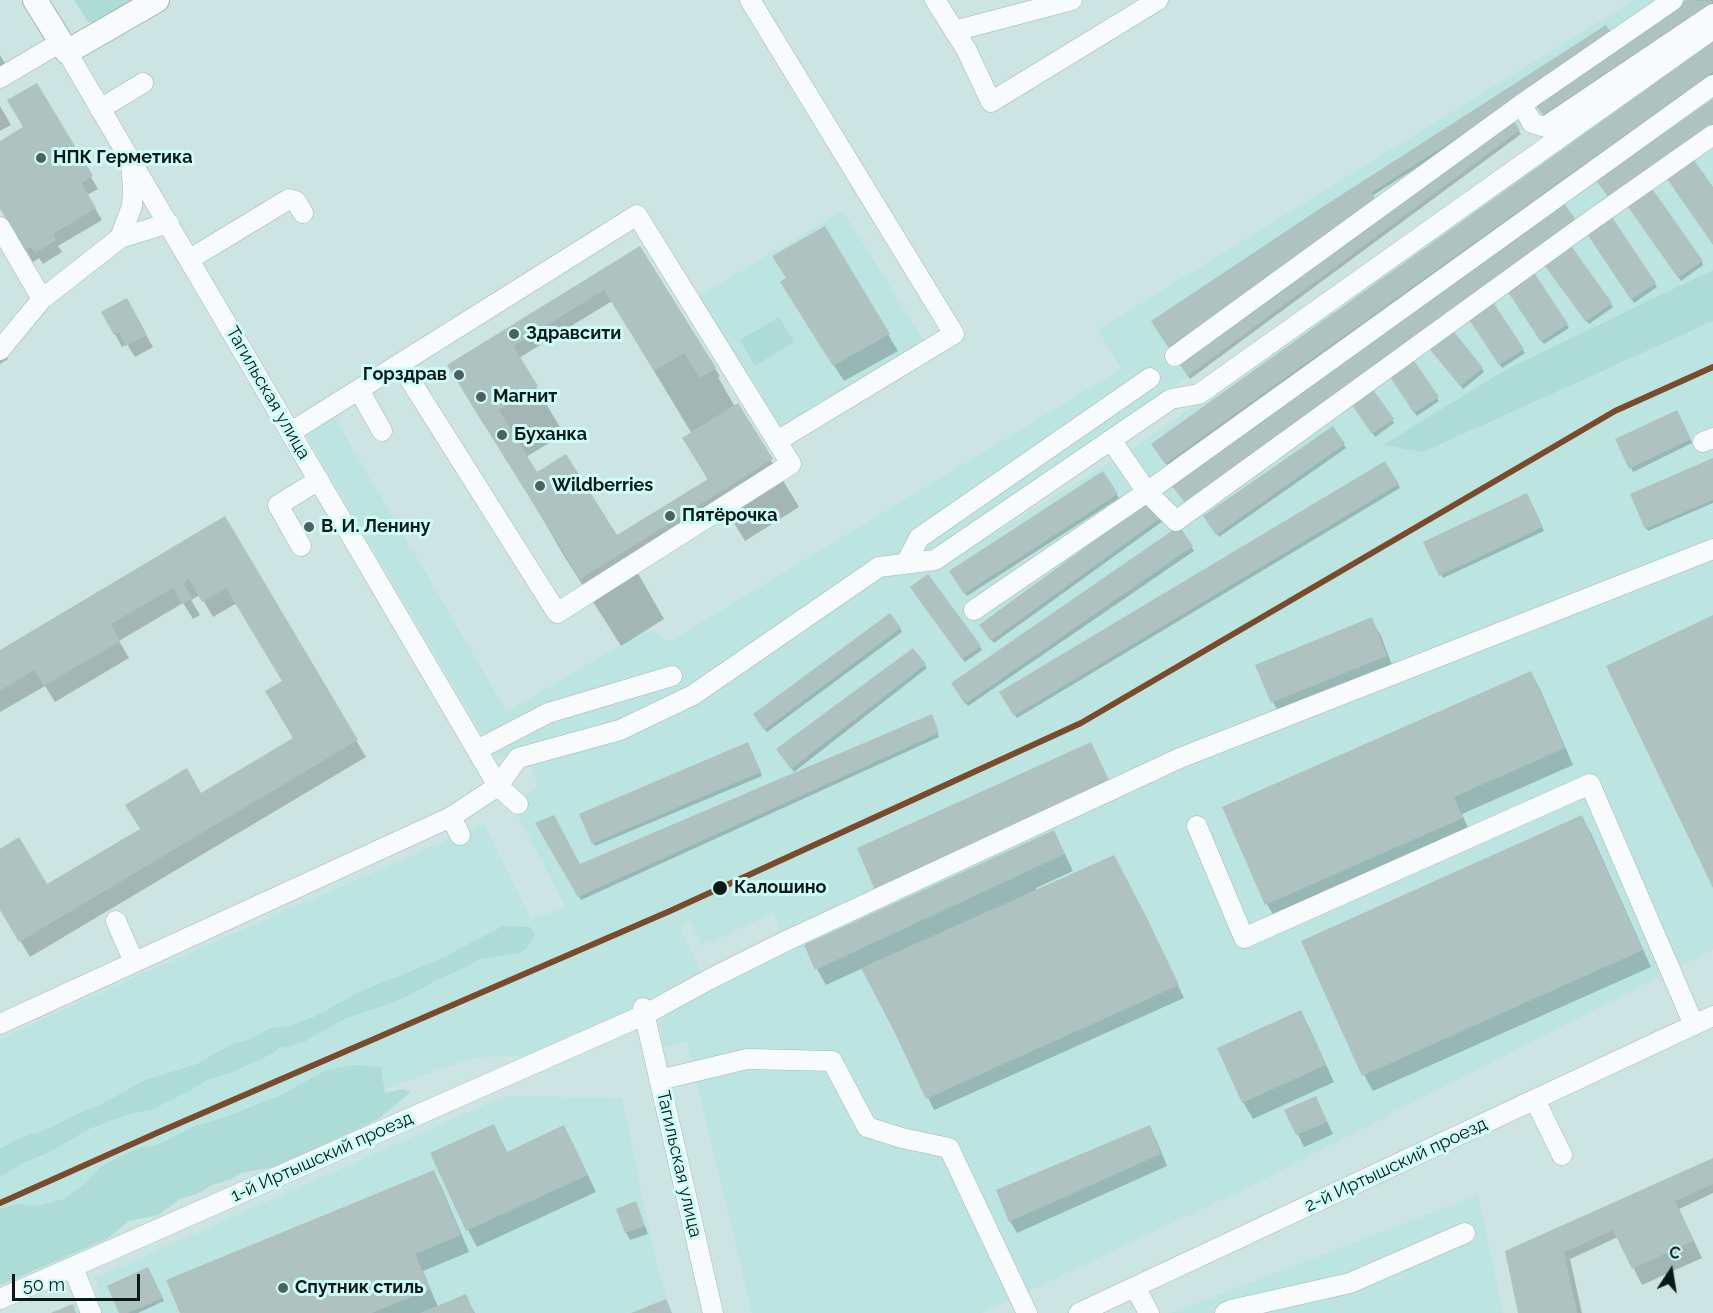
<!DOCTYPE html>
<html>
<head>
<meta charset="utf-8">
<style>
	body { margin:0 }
	#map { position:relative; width:1713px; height:1313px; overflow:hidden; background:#cce4e2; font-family:Raleway,sans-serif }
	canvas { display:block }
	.north { position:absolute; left:1641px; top:1241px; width:60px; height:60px; -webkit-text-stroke:4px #cefdf8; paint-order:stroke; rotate:12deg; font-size:16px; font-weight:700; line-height:24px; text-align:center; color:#091b19 }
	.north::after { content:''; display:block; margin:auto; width:21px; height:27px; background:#091b19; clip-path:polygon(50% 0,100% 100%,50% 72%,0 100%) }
	.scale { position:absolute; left:12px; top:1274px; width:128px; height:27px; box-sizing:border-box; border:3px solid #091b19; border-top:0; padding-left:8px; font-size:18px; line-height:21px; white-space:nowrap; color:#091b19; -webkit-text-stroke:4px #cefdf8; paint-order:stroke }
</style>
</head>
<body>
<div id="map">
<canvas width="1713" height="1313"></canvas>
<div class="north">С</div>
<div class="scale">50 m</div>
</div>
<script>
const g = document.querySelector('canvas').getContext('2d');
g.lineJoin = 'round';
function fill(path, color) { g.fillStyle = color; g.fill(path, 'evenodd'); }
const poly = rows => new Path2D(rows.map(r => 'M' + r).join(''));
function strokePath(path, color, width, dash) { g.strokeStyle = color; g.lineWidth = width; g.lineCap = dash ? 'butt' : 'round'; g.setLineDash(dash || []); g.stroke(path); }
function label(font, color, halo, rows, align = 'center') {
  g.font = font + ' Raleway,sans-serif'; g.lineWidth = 6; g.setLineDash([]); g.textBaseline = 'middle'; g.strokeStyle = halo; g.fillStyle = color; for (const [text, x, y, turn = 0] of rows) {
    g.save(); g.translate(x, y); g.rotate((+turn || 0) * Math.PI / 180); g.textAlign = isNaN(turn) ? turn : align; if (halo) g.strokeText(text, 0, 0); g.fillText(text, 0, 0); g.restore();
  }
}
const built = poly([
	[1634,0,1713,0,1520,130,1188,376,933,551,876,560,683,689,612,727,527,747,497,759,306,435,335,418,486,676,506,712,649,629,669,642,1121,369,1098,330],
	[1713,40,1713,949,1250,1186,982,1313,752,1313,687,1041,663,1048,660,1022,675,1006,789,948,773,913,702,946,690,920,680,926,703,978,539,1055,477,1057,360,1097,0,1274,0,1039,119,984,484,824,531,920,565,906,514,808,538,784,528,761,616,740,690,708,878,575,939,567,1141,443],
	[843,211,926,344,782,432,695,298],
	[505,1096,622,1098,657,1267,672,1313,51,1313,101,1293,95,1278],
	[1478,1195,1503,1313,1171,1313]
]);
const green = poly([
	[74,0,135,0,94,22,88,22],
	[1713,270,1713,321,1423,452,1383,445,1507,369],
	[779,317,794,342,755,366,740,340],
	[503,926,530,927,535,934,526,949,519,953,477,960,470,965,437,980,410,995,384,1006,346,1018,304,1042,288,1047,279,1048,272,1054,232,1072,207,1080,191,1090,151,1110,132,1113,89,1129,50,1152,23,1163,0,1177,0,1149,15,1140,50,1128,73,1116,100,1105,145,1080,197,1064,228,1046,255,1037,270,1028,288,1026,314,1017,359,992,434,962],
	[354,1065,382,1067,382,1076,385,1093,402,1089,411,1092,378,1119,330,1142,290,1165,244,1172,229,1180,212,1185,197,1194,180,1199,158,1215,129,1221,107,1239,0,1285,0,1209,18,1204,36,1206,65,1199,87,1182,99,1168,117,1158,142,1147,152,1146,161,1143,195,1126,223,1118,279,1096,326,1070]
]);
const shadow = poly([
	[1689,0,1713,0,1713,5,1546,118,1536,103],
	[1614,41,1372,196,1171,349,1153,322],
	[1713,44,1713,77,1168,466,1155,447],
	[0,55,11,73,0,80],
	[36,85,98,189,87,195,102,220,58,246,62,252,43,264,39,258,33,262,0,207,0,142,25,128],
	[0,106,11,125,0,131],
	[1512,121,1521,134,1190,379,1183,369],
	[1628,204,1702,262,1703,265,1681,281],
	[1610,216,1657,287,1634,303,1587,231],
	[824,228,898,351,844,381,791,298,787,279],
	[1568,245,1613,307,1589,324,1546,266],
	[640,248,715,369,720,376,718,377,735,407,738,406,799,507,745,541,724,506,632,563,664,619,621,646,561,551,529,495,476,412,449,366],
	[612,301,692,434,684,439,708,480,616,537,536,474,526,457,564,434,519,358],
	[1532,273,1569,328,1544,344,1508,290],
	[126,300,153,347,135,357,127,344,122,347,103,312],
	[1492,304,1525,353,1502,368,1470,318],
	[0,344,8,359,0,364],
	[1432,350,1482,369,1484,372,1463,389],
	[1412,360,1439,401,1417,416,1390,375],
	[1372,390,1394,423,1375,437,1352,403],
	[1676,411,1692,443,1633,472,1617,440],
	[1332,428,1346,448,1219,537,1205,517],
	[1713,460,1713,503,1648,531,1646,528],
	[1385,463,1400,488,1017,718,1001,693],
	[1103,473,1119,498,967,596,951,572],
	[1527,495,1544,531,1443,578,1425,543],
	[224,518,366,757,30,957,0,907,0,850,46,886,295,739,283,681,237,603,213,617,200,595,191,600,200,615,193,619,183,603,119,641,129,658,55,702,45,686,0,712,0,651],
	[1161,518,1163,521,994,643,983,628],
	[1179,528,1194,551,968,706,953,684],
	[913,591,980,647,982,650,965,662],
	[1371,619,1381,636,1395,673,1282,718,1273,702],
	[900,628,902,632,767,732,757,718],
	[925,665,927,668,794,772,780,752],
	[1530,673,1540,689,1573,765,1462,814,1471,835,1276,920,1267,904],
	[933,719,939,737,581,900,537,823,580,866],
	[749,747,762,776,595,846,593,843],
	[1581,817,1591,833,1651,967,1373,1091,1364,1075],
	[1062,848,1073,871,1036,888,1037,891,1152,930,1184,998,934,1110,895,1029,863,968,826,985,817,969],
	[1301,1012,1310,1029,1334,1082,1253,1119,1243,1102,1219,1049],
	[1316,1098,1333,1134,1304,1147,1286,1110],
	[493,1126,508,1153,564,1127,573,1144,596,1192,477,1247,468,1230,432,1154],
	[1149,1127,1156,1139,1167,1166,1017,1233,1010,1221],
	[1713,1160,1713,1193,1679,1209,1702,1258,1642,1285,1618,1237,1570,1259,1582,1313,1520,1313,1507,1252],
	[433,1171,442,1188,469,1252,423,1271,438,1307,465,1296,475,1313,182,1313],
	[636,1203,648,1234,630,1240,626,1233],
	[148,1269,164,1301,138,1313,121,1313]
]);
const building = poly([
	[1686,0,1713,1,1543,115,1534,103],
	[1606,25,1614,37,1371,193,1379,203,1341,231,1168,347,1151,321,1324,206],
	[1713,42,1713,72,1165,464,1151,444],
	[37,83,93,176,81,183,96,208,53,234,56,240,35,253,31,247,25,250,0,209,0,141,23,127,7,100],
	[1713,99,1713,129,1611,201,1596,180],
	[1512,119,1520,130,1188,376,1180,365],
	[1692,157,1713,187,1713,245,1665,176],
	[1651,187,1703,261,1678,278,1626,204],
	[1561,199,1576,220,1187,505,1171,485],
	[1610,214,1656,283,1631,300,1585,231],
	[825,226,890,334,833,366,780,282,786,278,772,256],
	[1569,243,1612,303,1586,322,1542,262],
	[640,246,716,368,700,378,684,353,654,371,604,290,513,346,538,386,499,410,537,472,566,454,617,535,708,479,682,438,738,403,773,459,580,579,447,365],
	[1533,271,1568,324,1541,342,1506,289],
	[127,298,147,335,126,346,119,332,114,335,101,312],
	[1493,302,1524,349,1499,365,1468,318],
	[1451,328,1483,368,1460,386,1428,347],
	[1412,358,1439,397,1414,413,1388,374],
	[1372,388,1394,419,1372,434,1350,402],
	[1677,410,1691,439,1629,469,1615,439],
	[1333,426,1345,444,1216,535,1203,516],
	[1713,458,1713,500,1645,529,1630,494],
	[1385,461,1399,484,1014,716,999,692],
	[1103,471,1118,494,964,594,949,571],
	[1527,493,1543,527,1439,576,1423,542],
	[1150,500,1162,517,991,641,979,625],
	[225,516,358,740,19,942,0,910,0,849,19,837,47,884,140,829,125,805,187,768,201,793,293,738,265,691,282,681,226,588,202,602,189,579,183,583,192,598,182,604,173,588,111,624,120,641,44,686,34,670,0,691,0,650],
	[1179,526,1193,546,965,704,951,683],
	[928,574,981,646,962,659,910,587],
	[890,613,901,628,764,730,753,714],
	[1713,615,1713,888,1606,666],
	[1372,617,1387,656,1271,703,1255,665],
	[913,648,926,664,791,769,776,749],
	[1531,671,1565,748,1454,797,1463,818,1265,905,1222,807],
	[932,714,939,733,578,897,535,823,554,815,580,864],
	[748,742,761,772,592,844,579,814],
	[1091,742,1109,780,875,890,857,848],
	[1582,815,1643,950,1362,1076,1301,941],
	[1054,830,1065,854,815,970,804,945],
	[1114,855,1146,916,1179,985,926,1099,893,1029,861,968],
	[1301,1010,1326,1065,1242,1103,1217,1048],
	[1316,1096,1327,1122,1296,1135,1284,1110],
	[494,1124,507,1152,564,1125,588,1175,466,1231,430,1153],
	[1150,1125,1161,1154,1009,1222,996,1190],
	[1713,1158,1713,1184,1675,1201,1693,1241,1632,1269,1613,1230,1564,1252,1577,1313,1518,1313,1505,1251],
	[434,1170,461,1235,415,1254,430,1289,372,1313,180,1313,166,1280],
	[636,1201,645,1226,625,1233,616,1209],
	[148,1267,163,1298,128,1313,119,1313,107,1286],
	[466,1294,474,1313,420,1313],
	[666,1299,672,1313,631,1313],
	[73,1304,76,1313,51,1313]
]);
const minor = poly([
	[750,0,954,334,777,441],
	[935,0,966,49,991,102,1158,0],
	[954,31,1072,0],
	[67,52,498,786,518,804],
	[0,78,61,42],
	[1522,104,1673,0],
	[100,109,143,83],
	[0,227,42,299],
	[120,238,132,206,133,186,131,165],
	[190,259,289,199,296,201,303,213],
	[0,350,42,299,120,238,169,223],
	[1175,356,1522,104,1532,123,1545,127,1713,14],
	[359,390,382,431],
	[291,432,637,215,791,464,557,613,400,364],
	[1111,440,1147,492,1176,521,1586,224,1713,135],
	[1703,442,1713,438],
	[301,546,278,505,319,480],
	[906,563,919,538,1150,378],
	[974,610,1147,492,1713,85],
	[477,750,548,713,672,676],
	[451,817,460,835],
	[1197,826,1244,938,1590,784,1694,1025],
	[116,921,134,962],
	[643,1008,713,1313],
	[0,1024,451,817,498,786,518,758,620,730,693,695,879,567,935,560,1171,399,1199,394,1713,29],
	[659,1080,747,1059,832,1061,867,1127,902,1138,949,1148,1027,1313],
	[1535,1100,1562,1155],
	[73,1267,91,1313],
	[1135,1287,1149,1313],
	[0,1299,644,1015,710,979,786,941,1180,758,1713,549],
	[1079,1313,1713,1016],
	[1225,1313,1231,1310,1350,1283,1465,1233]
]);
const major = poly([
	[35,0,67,52,157,0]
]);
const rail1 = poly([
	[0,1203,159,1132,670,911,1081,723,1615,411,1713,367]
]);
const markers = [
	[41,158,6,"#4d615f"],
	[514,334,6,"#4d615f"],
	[459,375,6,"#4d615f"],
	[481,397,6,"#4d615f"],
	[502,435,6,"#4d615f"],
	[540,486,6,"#4d615f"],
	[670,516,6,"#4d615f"],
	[309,527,6,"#4d615f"],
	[720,888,8,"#091b19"],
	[283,1288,6,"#4d615f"]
];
const poiNames = [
	["НПК Герметика",53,158],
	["Здравсити",526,334],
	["Горздрав",447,375,"right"],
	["Магнит",493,397],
	["Буханка",514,435],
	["Wildberries",552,486],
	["Пятёрочка",682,516],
	["В. И. Ленину",321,527],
	["Спутник стиль",295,1288]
];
const streetNames = [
	["Тагильская улица",268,393,60],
	["1-й Иртышский проезд",322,1157,-24],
	["Тагильская улица",679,1164,77],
	["2-й Иртышский проезд",1396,1165,-25]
];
const stopNames = [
	["Калошино",734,888]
];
fill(built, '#bce5e1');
fill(green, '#addbd6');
fill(shadow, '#0003');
fill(building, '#aec2c0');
strokePath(minor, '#a2b6b4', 21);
strokePath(major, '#a2b6b4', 26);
strokePath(minor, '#f7fbfb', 20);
strokePath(major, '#f7fbfb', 24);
strokePath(rail1, '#7a4b2a', 6);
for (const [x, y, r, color] of markers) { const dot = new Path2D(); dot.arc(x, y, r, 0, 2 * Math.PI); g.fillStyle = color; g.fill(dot); strokePath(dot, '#cefdf8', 2); }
label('bold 18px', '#091b19', '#cefdf8', poiNames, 'left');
label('18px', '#091b19', '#cefdf8', streetNames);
label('bold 18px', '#091b19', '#cefdf8', stopNames, 'left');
</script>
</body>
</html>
